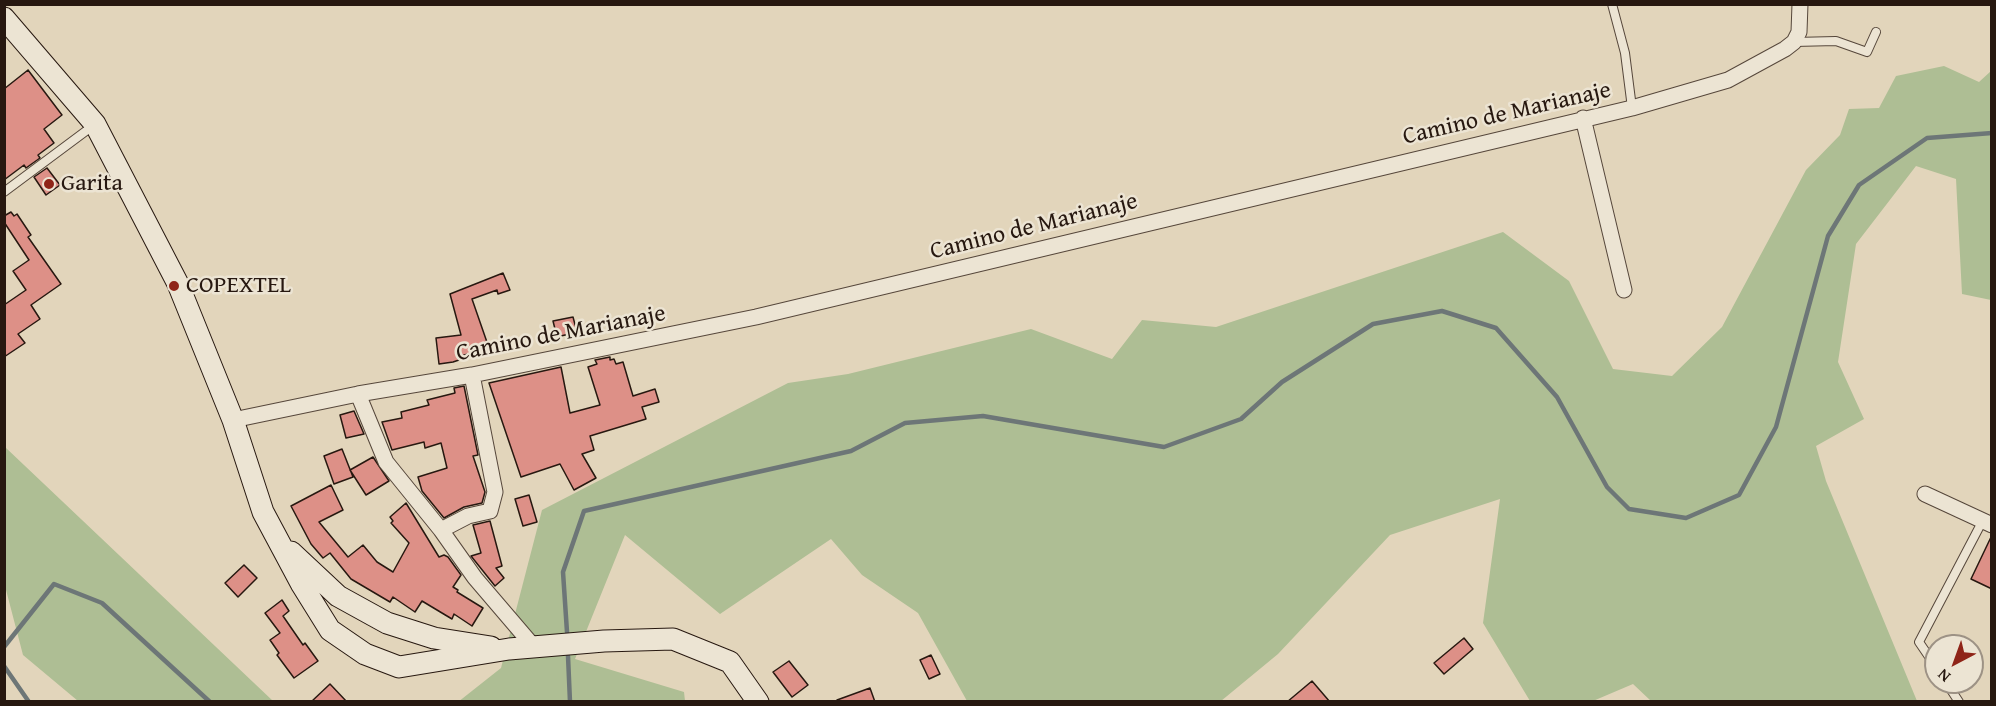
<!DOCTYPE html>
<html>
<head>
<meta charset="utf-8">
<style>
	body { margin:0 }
	#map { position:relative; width:1996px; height:706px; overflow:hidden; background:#e2d5bb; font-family:"Gentium Book Plus",serif }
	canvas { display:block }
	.frame { position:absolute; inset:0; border:6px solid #271810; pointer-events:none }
	.north { position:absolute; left:1924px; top:634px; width:60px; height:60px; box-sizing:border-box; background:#ece4d3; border:2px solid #9d9285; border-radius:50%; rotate:221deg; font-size:16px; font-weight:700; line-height:24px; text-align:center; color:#271810 }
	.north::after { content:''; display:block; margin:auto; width:21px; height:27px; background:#8f2418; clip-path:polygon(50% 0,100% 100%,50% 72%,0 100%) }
</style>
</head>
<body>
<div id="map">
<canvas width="1996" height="706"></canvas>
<div class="frame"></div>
<div class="north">N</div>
</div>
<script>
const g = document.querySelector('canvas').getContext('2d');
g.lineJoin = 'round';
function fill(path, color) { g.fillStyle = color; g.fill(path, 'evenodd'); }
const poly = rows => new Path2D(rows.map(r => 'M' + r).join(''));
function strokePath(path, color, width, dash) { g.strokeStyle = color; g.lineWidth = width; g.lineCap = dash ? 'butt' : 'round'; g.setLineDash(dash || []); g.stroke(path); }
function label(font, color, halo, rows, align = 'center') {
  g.font = font + ' "Gentium Book Plus",serif'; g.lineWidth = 5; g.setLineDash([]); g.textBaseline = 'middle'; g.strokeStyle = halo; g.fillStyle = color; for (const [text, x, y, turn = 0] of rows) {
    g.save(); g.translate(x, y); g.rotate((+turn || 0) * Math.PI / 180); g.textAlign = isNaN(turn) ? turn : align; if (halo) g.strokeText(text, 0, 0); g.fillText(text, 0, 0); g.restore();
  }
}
const green = poly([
	[1944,66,1979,82,1991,71,1991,300,1962,294,1956,179,1916,166,1856,244,1838,362,1864,419,1816,446,1826,481,1917,701,1651,701,1633,684,1593,701,1530,701,1483,623,1500,499,1390,535,1278,654,1221,701,967,701,918,613,862,575,831,539,720,614,625,535,575,659,684,692,685,701,458,702,501,668,542,510,788,383,848,374,1031,329,1112,359,1142,320,1216,327,1503,232,1569,281,1613,369,1672,376,1722,327,1806,170,1840,135,1849,109,1879,108,1896,76],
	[5,447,273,701,78,701,23,655,5,586]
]);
const stream = poly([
	[567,632,563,572,584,511,851,451,905,423,983,416,1164,447,1241,419,1282,382,1373,324,1442,311,1496,328,1557,397,1607,487,1629,509,1686,518,1739,495,1776,427,1828,236,1859,185,1927,138,1992,133],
	[4,647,54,584,102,603,210,702],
	[568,656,570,702],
	[4,666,29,702]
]);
const building = poly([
	[28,70,62,115,44,129,54,143,38,155,40,158,26,168,24,165,4,180,4,89,28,70],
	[47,168,60,185,46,195,34,177,47,168],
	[11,212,14,216,17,214,31,235,28,237,61,284,31,305,40,319,18,334,25,343,4,357,4,305,26,290,13,271,29,260,4,222,4,216,11,212],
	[503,273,510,290,498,294,497,290,472,299,489,348,461,356,462,359,453,362,439,364,436,338,461,335,450,294,503,273],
	[573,317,577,332,557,337,553,321,573,317],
	[610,357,610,360,614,359,616,364,623,362,633,396,655,389,659,402,642,407,646,419,590,436,594,450,582,454,596,478,574,490,560,464,521,477,489,383,561,367,570,413,600,405,588,367,597,364,595,360,610,357],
	[464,386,478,455,473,456,485,492,482,503,464,507,444,518,422,491,418,477,447,468,441,443,425,448,424,442,392,450,382,422,402,418,401,412,429,405,427,400,455,393,454,388,464,386],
	[354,411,364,434,346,438,340,415,354,411],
	[342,449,353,477,334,484,324,456,342,449],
	[373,457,389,481,366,495,350,470,373,457],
	[331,485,343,510,319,522,348,557,363,545,377,562,393,572,409,543,391,523,393,521,390,517,406,503,439,557,444,555,448,557,461,575,453,587,458,590,457,592,483,608,472,626,454,614,452,619,422,601,415,612,393,597,390,602,351,579,330,553,323,558,311,544,291,506,331,485],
	[529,495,537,522,523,526,515,499,529,495],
	[490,521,502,566,496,568,504,578,495,586,471,556,481,553,473,525,490,521],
	[1992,535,1992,589,1971,579,1992,535],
	[244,565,257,578,238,597,225,583,244,565],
	[282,600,289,611,283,616,303,645,305,643,318,661,294,678,277,655,279,653,270,640,280,633,265,613,282,600],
	[1464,638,1473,649,1444,674,1434,663,1464,638],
	[931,655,940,674,929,679,920,660,931,655],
	[789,661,808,685,792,697,773,672,789,661],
	[1312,681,1330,702,1287,702,1312,681],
	[330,684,347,702,311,702,330,684],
	[870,688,875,702,837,702,837,700,870,688]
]);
const lane = poly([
	[1612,4,1625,53,1632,108],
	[1794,42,1836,41,1867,52,1876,32],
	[4,192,94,125],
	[1936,667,1919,642,1982,522],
	[1946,682,1959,702]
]);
const street = poly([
	[1583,118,1624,290],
	[472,375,495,492,490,511,468,516,441,530,475,578,534,647],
	[358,394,386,462,441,530],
	[233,420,358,394,472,375,756,317,1632,108,1728,80,1785,49,1794,42,1799,32,1800,4],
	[1925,494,1992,525]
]);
const secondary = poly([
	[4,18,95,124,178,284,233,420,263,512,302,585,330,630,365,654,399,667,509,649,604,641,673,639,730,662,758,702],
	[291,552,338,596,387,623,434,638,491,647]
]);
const markers = [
	[49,184,6,"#8f2418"],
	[174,286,6,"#8f2418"]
];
const streetNames = [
	["Camino de Marianaje",1507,114,-13],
	["Camino de Marianaje",1034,227,-14],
	["Camino de Marianaje",561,334,-11]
];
const poiNames = [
	["Garita",61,184],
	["COPEXTEL",186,286]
];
fill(green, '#aebe94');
strokePath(stream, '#6d7677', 4.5);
fill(building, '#dd9087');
strokePath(building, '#271810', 1.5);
strokePath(lane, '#56473b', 10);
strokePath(street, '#56473b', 17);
strokePath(secondary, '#271810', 23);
strokePath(lane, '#ece4d3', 8);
strokePath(street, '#ece4d3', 15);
strokePath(secondary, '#ece4d3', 21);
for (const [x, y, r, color] of markers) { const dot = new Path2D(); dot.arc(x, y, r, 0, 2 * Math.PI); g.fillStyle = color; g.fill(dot); strokePath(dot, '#ece4d3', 2); }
label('24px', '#271810', '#ece4d3', streetNames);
label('24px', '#271810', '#ece4d3', poiNames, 'left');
</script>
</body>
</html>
